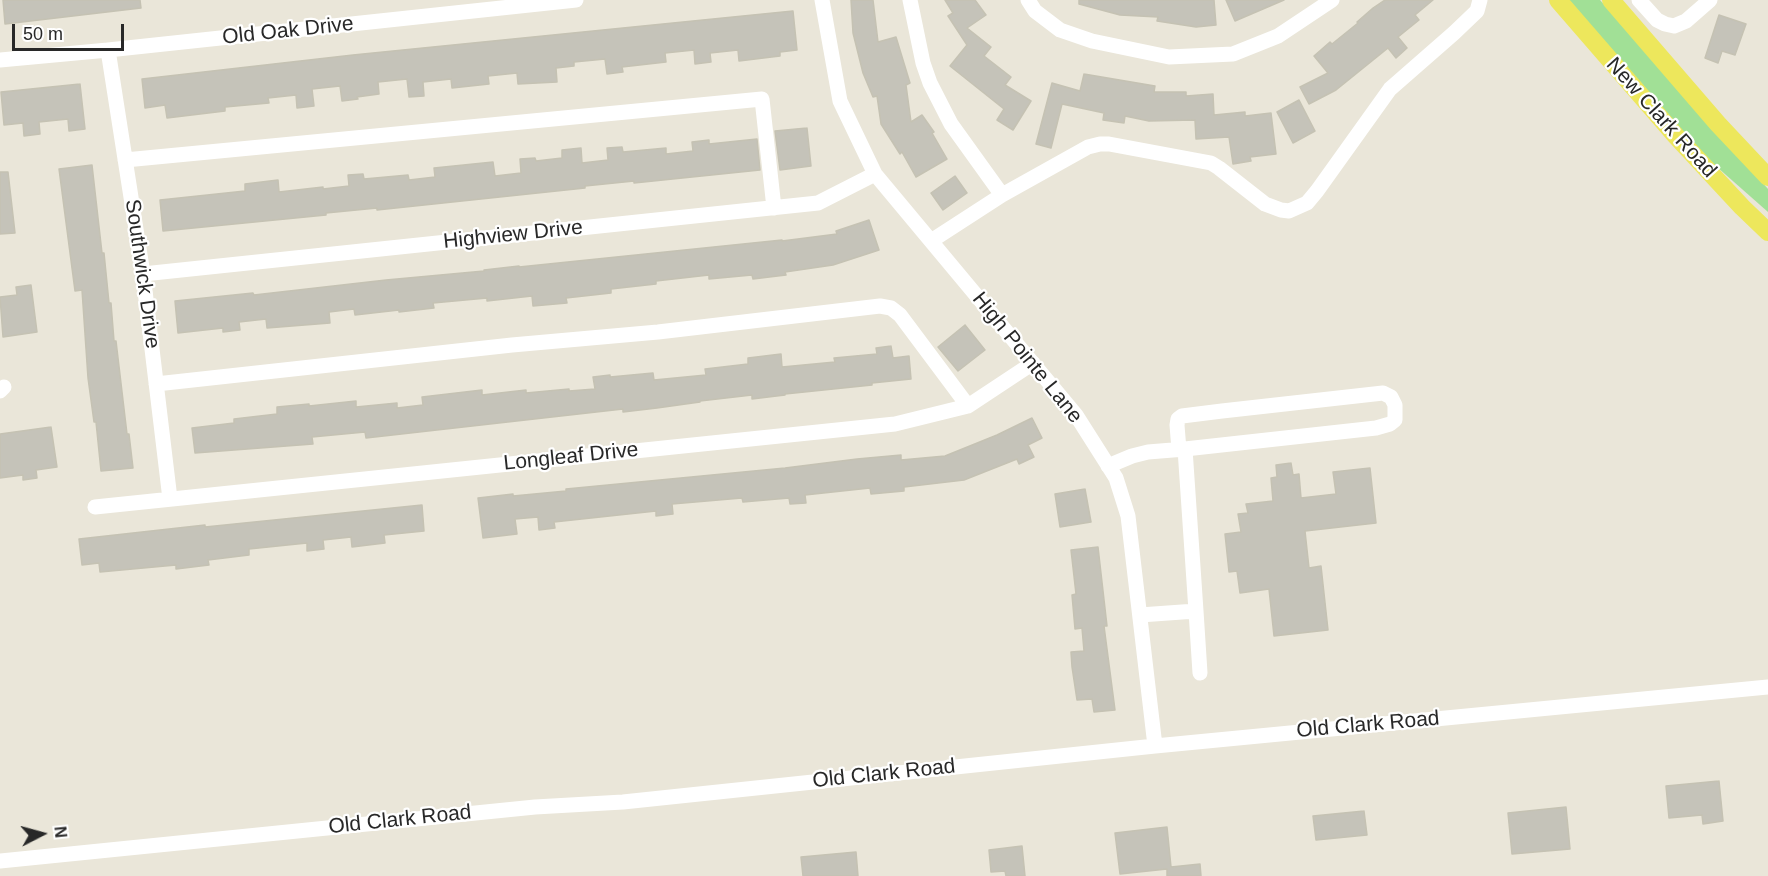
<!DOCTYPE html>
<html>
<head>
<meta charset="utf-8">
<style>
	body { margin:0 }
	#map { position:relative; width:1768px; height:876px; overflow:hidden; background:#eae6d9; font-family:Helvetica,sans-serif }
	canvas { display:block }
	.north { position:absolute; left:12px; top:804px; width:60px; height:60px; -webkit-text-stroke:4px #fff; paint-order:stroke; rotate:84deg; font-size:16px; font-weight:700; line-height:24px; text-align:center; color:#282828 }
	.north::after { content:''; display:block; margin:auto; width:21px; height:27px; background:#282828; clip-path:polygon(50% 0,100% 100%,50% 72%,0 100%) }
	.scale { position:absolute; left:12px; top:24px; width:112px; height:27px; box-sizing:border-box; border:3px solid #282828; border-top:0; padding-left:8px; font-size:18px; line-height:21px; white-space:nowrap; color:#282828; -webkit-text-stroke:4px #fff; paint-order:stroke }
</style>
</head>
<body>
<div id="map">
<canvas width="1768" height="876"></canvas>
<div class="north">N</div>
<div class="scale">50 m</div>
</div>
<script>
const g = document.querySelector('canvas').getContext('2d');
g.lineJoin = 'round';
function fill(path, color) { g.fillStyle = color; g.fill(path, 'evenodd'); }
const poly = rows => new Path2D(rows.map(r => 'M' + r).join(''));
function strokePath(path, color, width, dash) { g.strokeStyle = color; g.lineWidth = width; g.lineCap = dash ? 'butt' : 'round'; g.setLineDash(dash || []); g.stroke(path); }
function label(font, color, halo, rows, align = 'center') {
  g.font = font + ' Helvetica,sans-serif'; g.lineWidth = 4.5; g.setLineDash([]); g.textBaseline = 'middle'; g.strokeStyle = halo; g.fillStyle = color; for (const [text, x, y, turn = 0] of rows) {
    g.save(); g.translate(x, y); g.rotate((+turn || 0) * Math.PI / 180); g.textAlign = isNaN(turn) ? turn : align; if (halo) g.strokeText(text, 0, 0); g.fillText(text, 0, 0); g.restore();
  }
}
const green = poly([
	[1569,0,1600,0,1768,189,1768,212,1700,152]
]);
const building = poly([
	[3,0,140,0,141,8,5,24,3,0],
	[851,0,873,0,878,42,896,37,910,83,906,85,911,122,922,115,934,132,932,133,947,159,916,177,902,152,900,154,881,124,877,96,873,97,863,73,853,33,851,0],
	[945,0,975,0,986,15,967,28,991,47,984,56,1011,77,1005,85,1031,101,1013,130,997,120,1004,109,950,66,967,45,948,16,953,13,945,0],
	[1079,0,1214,0,1216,25,1196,27,1157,21,1158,17,1120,15,1079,4,1079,0],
	[1226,0,1284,0,1235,21,1226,0],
	[1385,0,1433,0,1415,15,1419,20,1398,37,1407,48,1396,58,1388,48,1336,90,1309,104,1300,87,1328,73,1314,56,1330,42,1332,44,1358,23,1357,22,1373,8,1385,0],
	[793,11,797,50,780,52,780,56,739,61,738,50,710,53,711,62,695,64,694,50,665,53,666,62,622,67,623,72,607,74,605,59,574,62,574,66,556,68,557,82,518,84,517,73,488,76,489,84,452,88,451,79,423,82,424,96,409,97,407,79,378,82,379,94,357,97,358,99,342,101,340,86,312,89,314,106,297,108,296,95,268,98,269,103,225,107,225,111,167,118,165,105,145,108,142,79,353,55,793,11],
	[1719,15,1746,24,1735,55,1722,51,1718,63,1705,58,1719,15],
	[1084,74,1155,86,1154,92,1186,92,1186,96,1213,94,1214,115,1245,112,1245,116,1271,113,1276,154,1250,157,1251,161,1233,164,1229,137,1196,139,1195,120,1149,121,1125,116,1124,123,1103,120,1104,113,1062,104,1051,148,1036,144,1052,83,1080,91,1084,74],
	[80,84,85,129,69,131,68,119,39,122,40,134,24,136,23,123,4,125,1,92,80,84],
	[1299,100,1315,131,1293,143,1277,112,1299,100],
	[807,128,811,166,780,170,775,131,807,128],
	[757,139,760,170,634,183,634,181,585,186,585,188,377,210,377,208,326,213,326,215,163,231,160,200,245,191,245,184,278,180,279,192,323,187,323,189,349,186,348,175,363,174,364,179,408,175,409,180,435,177,434,168,493,162,495,176,521,173,520,159,535,158,536,161,562,158,562,150,581,148,582,163,608,160,607,148,622,147,623,152,666,148,666,154,693,151,692,142,709,140,709,144,757,139],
	[92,165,102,253,104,253,109,303,111,303,114,341,116,341,127,434,129,434,133,468,101,471,96,422,94,422,88,378,82,290,75,291,59,169,92,165],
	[0,172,8,172,15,233,0,234,0,172],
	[955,176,967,193,943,210,931,193,955,176],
	[869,220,879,250,833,265,785,272,786,275,753,279,752,275,709,279,709,275,656,281,656,284,611,289,611,293,566,298,567,303,533,306,532,296,487,301,487,298,433,303,434,308,399,312,399,310,355,315,354,309,329,312,330,323,267,328,266,319,239,322,240,330,223,332,223,328,178,333,175,301,253,293,254,295,386,280,484,271,484,270,519,266,519,267,782,240,782,241,837,234,836,231,869,220],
	[31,285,37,332,3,337,0,297,17,295,16,287,31,285],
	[965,325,985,350,958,371,938,347,965,325],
	[891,346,893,358,909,356,911,379,872,383,872,385,785,394,785,395,752,399,752,395,700,401,700,402,657,408,623,412,623,409,366,438,365,432,312,437,313,444,195,453,192,428,234,423,234,419,277,414,277,407,309,404,309,406,356,401,356,407,397,403,397,408,423,405,422,397,482,390,482,395,526,390,526,393,569,389,569,391,595,389,593,377,610,375,610,377,653,373,654,380,706,375,705,369,748,364,748,358,781,354,782,367,835,362,834,358,877,354,876,348,891,346],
	[1032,418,1042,438,1028,445,1034,457,1019,464,1017,459,964,480,904,487,904,491,871,494,870,488,805,495,806,503,790,504,789,498,743,502,742,498,672,504,673,514,656,516,656,511,554,522,555,528,539,530,538,517,515,519,517,534,483,538,478,498,513,494,513,496,566,491,566,489,785,468,857,459,901,455,901,460,945,456,997,435,1032,418],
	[51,427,57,467,36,470,37,478,23,480,23,475,0,478,0,434,51,427],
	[1291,463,1293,475,1299,474,1301,498,1336,494,1333,472,1370,468,1376,523,1305,531,1309,568,1321,566,1328,630,1274,636,1269,589,1240,593,1237,571,1229,572,1225,534,1241,532,1238,514,1248,513,1246,504,1273,501,1271,478,1277,477,1276,465,1291,463],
	[1085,489,1091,522,1060,527,1055,494,1085,489],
	[422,505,424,531,384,535,385,543,352,547,351,537,323,540,324,549,307,551,307,543,249,549,249,555,208,560,209,565,176,569,176,565,100,572,99,563,82,565,79,539,205,525,205,527,422,505],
	[1098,547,1107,626,1104,626,1115,710,1094,712,1092,699,1077,700,1072,667,1071,652,1084,651,1082,628,1075,629,1072,595,1076,594,1071,550,1098,547],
	[1719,781,1723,821,1703,824,1702,815,1669,818,1666,786,1719,781],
	[1566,807,1570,849,1512,854,1508,813,1566,807],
	[1364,811,1367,835,1316,840,1313,816,1364,811],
	[1167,827,1171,867,1200,864,1201,876,1167,876,1167,869,1120,874,1115,833,1167,827],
	[1022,846,1025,876,1006,876,1005,871,991,872,989,850,1022,846],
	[856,852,858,876,803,876,801,857,856,852]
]);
const minor = poly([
	[822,0,840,101,875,174,1076,415,1116,478,1128,516,1155,746],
	[910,0,923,63,930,83,951,124,1002,195,1088,147,1100,144,1109,144,1211,163,1219,168,1265,204,1281,210,1289,211,1307,203,1317,191,1390,89,1454,33,1477,11,1480,0],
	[1028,0,1035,11,1060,30,1092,41,1169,57,1233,54,1278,36,1332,0],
	[1639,0,1657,20,1665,24,1674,26,1686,21,1710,0],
	[108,50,143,274,170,499],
	[0,60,108,50,576,0],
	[125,160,762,99,774,208],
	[931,241,1002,195],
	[143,274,818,203,875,174],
	[156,384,512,345,658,332,880,306,891,308,900,315,968,406],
	[0,391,4,387],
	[1179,450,1177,425,1178,419,1182,416,1222,411,1383,393,1391,397,1395,405,1395,420,1390,424,1376,428,1185,449],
	[1108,466,1132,456,1148,452,1185,449,1196,611],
	[95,507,895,424,968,406,1033,363],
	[1140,615,1196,611,1200,673],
	[0,861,535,807,623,802,1155,746,1768,687]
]);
const major = poly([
	[1558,0,1675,135,1742,207,1768,232],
	[1611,0,1718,124,1768,177]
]);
const streetNames = [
	["Old Oak Drive",288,31,-6],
	["New Clark Road",1661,118,48],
	["Highview Drive",513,235,-6],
	["Southwick Drive",142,274,82],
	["High Pointe Lane",1027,358,51],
	["Longleaf Drive",571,457,-6],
	["Old Clark Road",1368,725,-5],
	["Old Clark Road",884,774,-6],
	["Old Clark Road",400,820,-6]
];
fill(green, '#a1e096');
fill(building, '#c5c3b9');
strokePath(building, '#c5c2b3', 1.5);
strokePath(minor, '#fff', 15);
strokePath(major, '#ede75c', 18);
label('21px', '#282828', '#fff', streetNames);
</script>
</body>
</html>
